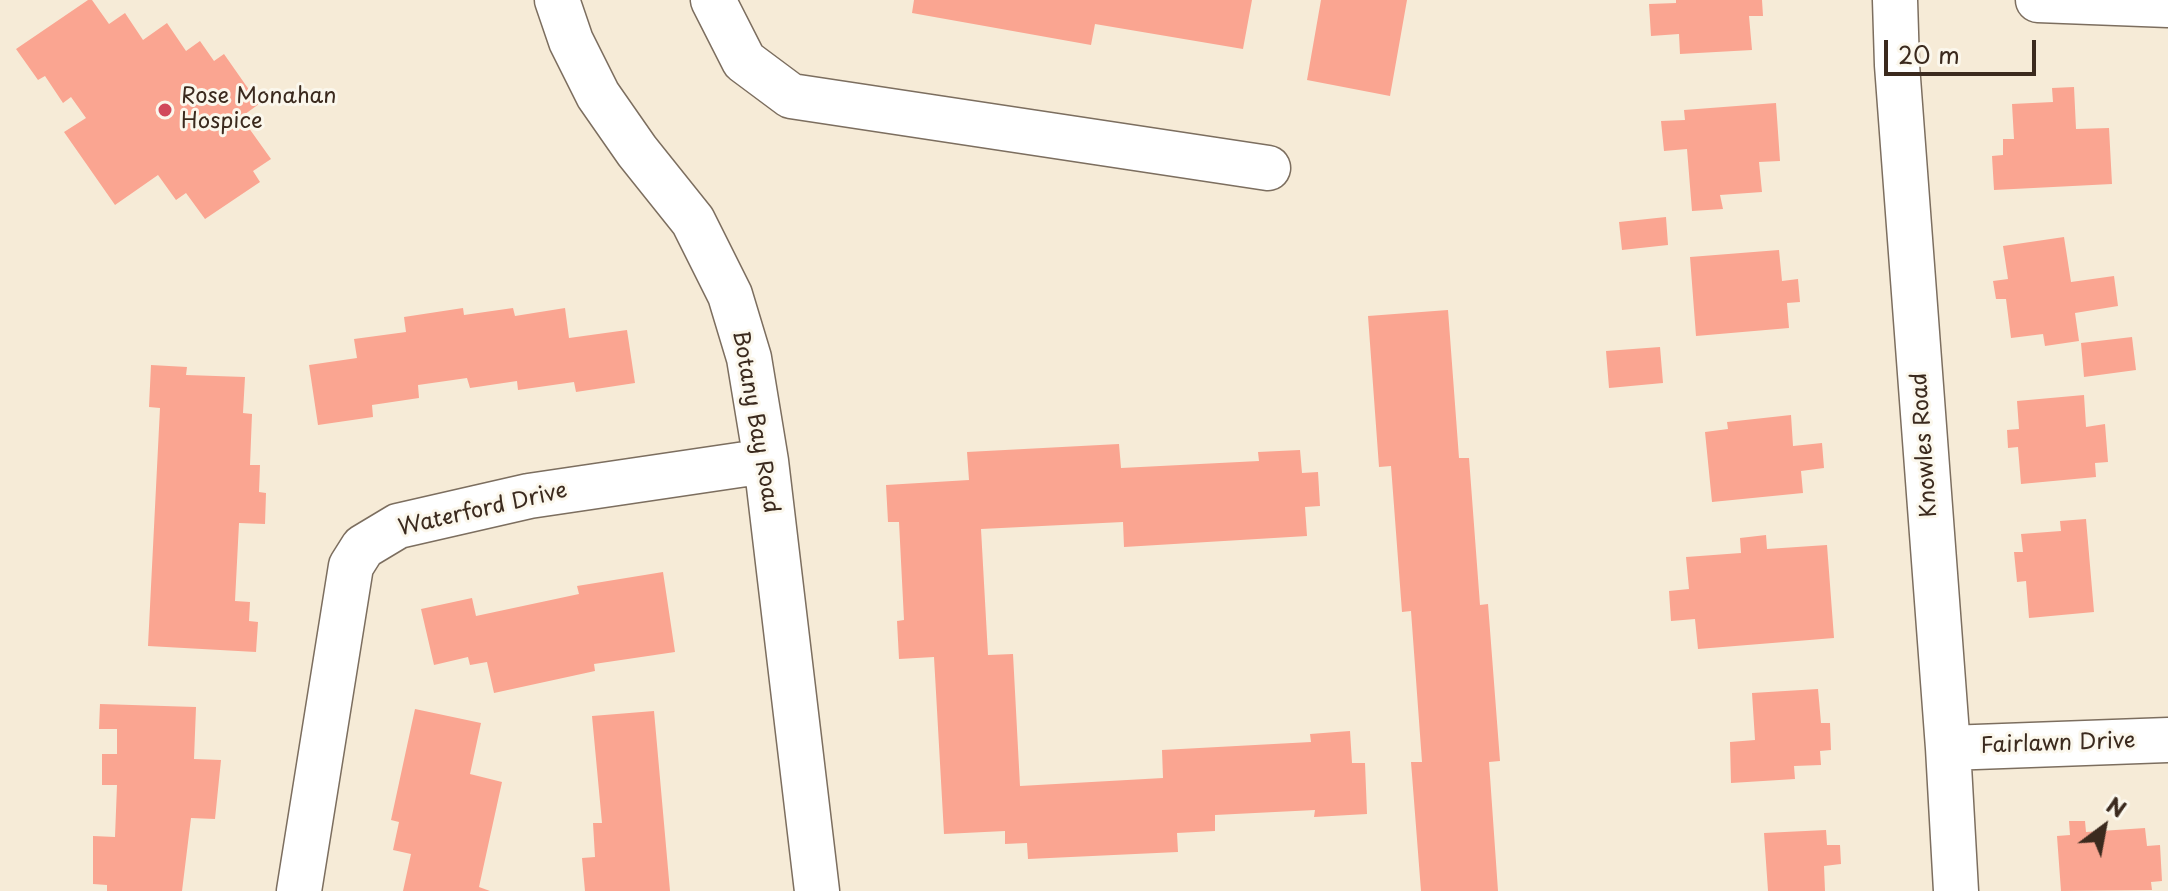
<!DOCTYPE html>
<html>
<head>
<meta charset="utf-8">
<style>
	body { margin:0 }
	#map { position:relative; width:2168px; height:891px; overflow:hidden; background:#f6ebd7; font-family:"Playpen Sans",sans-serif }
	canvas { display:block }
	.north { position:absolute; left:2064px; top:787px; width:80px; height:80px; -webkit-text-stroke:6px #fbf7ec; paint-order:stroke; rotate:32deg; font-size:22px; font-weight:700; line-height:32px; text-align:center; color:#3b2a1e }
	.north::after { content:''; display:block; margin:auto; width:28px; height:36px; background:#3b2a1e; clip-path:polygon(50% 0,100% 100%,50% 72%,0 100%) }
	.scale { position:absolute; left:1884px; top:40px; width:152px; height:36px; box-sizing:border-box; border:4px solid #3b2a1e; border-top:0; padding-left:10px; font-size:24px; line-height:28px; white-space:nowrap; color:#3b2a1e; -webkit-text-stroke:6px #fbf7ec; paint-order:stroke }
</style>
</head>
<body>
<div id="map">
<canvas width="2168" height="891"></canvas>
<div class="north">N</div>
<div class="scale">20 m</div>
</div>
<script>
const g = document.querySelector('canvas').getContext('2d');
g.lineJoin = 'round';
function fill(path, color) { g.fillStyle = color; g.fill(path, 'evenodd'); }
const poly = rows => new Path2D(rows.map(r => 'M' + r).join(''));
function strokePath(path, color, width, dash) { g.strokeStyle = color; g.lineWidth = width; g.lineCap = dash ? 'butt' : 'round'; g.setLineDash(dash || []); g.stroke(path); }
function label(font, color, halo, rows, align = 'center') {
  g.font = font + ' "Playpen Sans",sans-serif'; g.lineWidth = 6; g.setLineDash([]); g.textBaseline = 'middle'; g.strokeStyle = halo; g.fillStyle = color; for (const [text, x, y, turn = 0] of rows) {
    g.save(); g.translate(x, y); g.rotate((+turn || 0) * Math.PI / 180); g.textAlign = isNaN(turn) ? turn : align; if (halo) g.strokeText(text, 0, 0); g.fillText(text, 0, 0); g.restore();
  }
}
const building = poly([
	[88,0,92,0,109,24,125,13,143,40,167,23,186,51,200,41,214,61,224,54,259,104,241,117,271,159,253,171,260,182,205,219,186,193,176,200,158,175,115,205,64,132,86,118,71,97,63,103,45,76,38,80,16,49],
	[914,0,1252,0,1243,49,1095,24,1091,45,912,13],
	[1321,0,1407,0,1390,96,1307,80],
	[1676,0,1762,0,1763,16,1749,16,1752,50,1680,54,1679,34,1651,36,1649,4,1676,3],
	[2074,87,2076,129,2109,128,2112,184,1994,190,1992,156,2003,155,2003,139,2014,139,2012,104,2053,102,2052,88],
	[1776,103,1780,161,1759,162,1762,192,1720,195,1723,209,1692,211,1687,149,1664,151,1661,121,1685,120,1684,110],
	[1666,217,1668,245,1622,250,1619,222],
	[2064,237,2071,282,2114,276,2118,306,2075,313,2079,341,2045,346,2043,334,2011,338,2006,299,1996,299,1993,281,2008,279,2003,246],
	[1779,250,1782,281,1798,279,1800,302,1787,303,1789,328,1696,336,1690,257],
	[463,308,464,315,513,308,515,316,565,308,569,338,627,330,635,383,576,392,574,382,518,390,517,381,470,388,467,378,418,385,419,398,372,405,373,417,318,425,309,365,357,358,354,339,406,332,404,317],
	[1448,310,1459,458,1469,458,1480,605,1488,604,1500,761,1489,762,1498,891,1421,891,1411,762,1422,762,1411,611,1402,612,1391,466,1379,467,1368,316],
	[2132,337,2136,370,2084,377,2081,343],
	[1660,347,1663,383,1609,388,1606,351],
	[151,365,187,367,186,375,245,377,243,413,252,414,250,465,260,465,259,492,266,493,265,524,239,523,235,601,250,602,249,621,258,622,256,652,148,646,160,408,149,407],
	[2084,395,2086,427,2105,424,2108,462,2095,463,2096,477,2021,484,2018,447,2008,448,2007,430,2019,429,2017,401],
	[1791,415,1793,446,1822,443,1824,468,1801,471,1803,493,1712,502,1705,432,1728,429,1727,422],
	[1119,444,1121,468,1259,461,1258,452,1300,450,1302,473,1318,472,1320,506,1305,507,1307,536,1124,547,1123,522,981,529,988,655,1013,654,1020,786,1163,778,1162,750,1311,742,1310,734,1350,731,1352,763,1365,763,1367,814,1314,817,1315,810,1215,815,1215,831,1177,833,1178,852,1028,859,1027,843,1005,844,1005,831,944,834,934,657,899,659,897,621,904,620,899,522,888,522,886,485,969,480,967,452],
	[2086,519,2094,612,2029,618,2026,581,2017,582,2014,552,2023,552,2021,534,2061,531,2060,521],
	[1766,535,1767,549,1827,545,1834,638,1698,649,1695,619,1671,621,1669,591,1689,589,1686,557,1741,553,1740,538],
	[663,572,675,652,594,664,595,671,494,693,487,662,470,665,468,657,434,665,421,609,472,598,476,616,579,594,577,586],
	[1818,689,1821,723,1830,723,1831,750,1820,751,1821,765,1794,766,1795,779,1731,783,1730,742,1755,740,1752,693],
	[100,704,196,707,194,759,221,760,215,819,191,818,182,891,107,891,107,885,93,884,93,836,115,837,117,785,102,785,102,754,117,754,117,729,99,729],
	[415,709,481,723,470,774,502,782,479,887,490,891,403,891,411,854,393,850,399,822,391,820],
	[654,711,670,891,585,891,582,858,595,857,593,823,602,823,592,716],
	[2069,821,2085,821,2086,832,2145,828,2147,846,2160,845,2162,881,2151,882,2152,890,2061,891,2057,836,2070,835],
	[1826,830,1827,845,1840,845,1841,864,1824,866,1825,891,1768,891,1764,833]
]);
const minor = poly([
	[557,0,571,41,598,95,637,151,693,221,730,295,749,358,766,461,817,891],
	[713,0,744,61,791,96,1268,168],
	[1895,0,1897,65,1948,748,1956,891],
	[2038,0,2168,5],
	[1948,748,2168,740],
	[299,891,351,566,363,547,398,526,529,496,766,461]
]);
const markers = [
	[165,110,8,"#d1495b"]
];
const poiNames = [
	["Rose Monahan",181,97],
	["Hospice",181,122]
];
const streetNames = [
	["Botany Bay Road",755,422,80],
	["Knowles Road",1925,445,-94],
	["Waterford Drive",483,510,-13],
	["Fairlawn Drive",2058,744,-2]
];
fill(building, '#faa591');
strokePath(minor, '#7c6e5f', 47);
strokePath(minor, '#fff', 44);
for (const [x, y, r, color] of markers) { const dot = new Path2D(); dot.arc(x, y, r, 0, 2 * Math.PI); g.fillStyle = color; g.fill(dot); strokePath(dot, '#fbf7ec', 3); }
label('22px', '#3b2a1e', '#fbf7ec', poiNames, 'left');
label('22px', '#3b2a1e', '#fbf7ec', streetNames);
</script>
</body>
</html>
